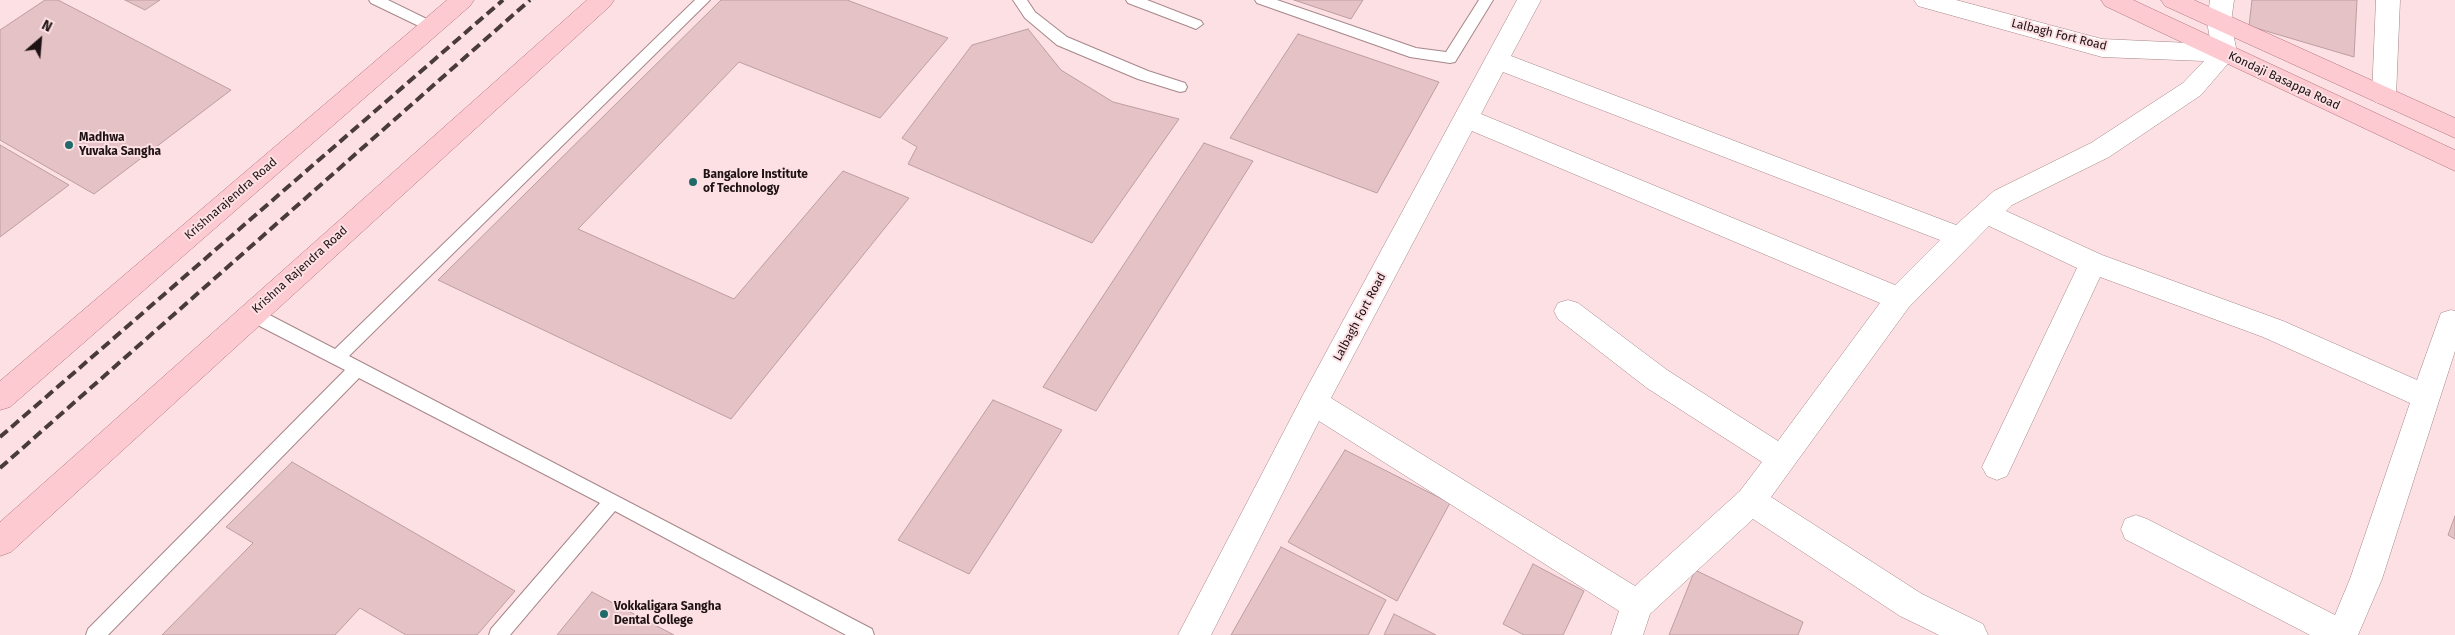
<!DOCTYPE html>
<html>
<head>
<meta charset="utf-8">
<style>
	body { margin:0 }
	#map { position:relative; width:2455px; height:635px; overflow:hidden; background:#fce0e3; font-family:"Fira Sans",sans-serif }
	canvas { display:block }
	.north { position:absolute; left:15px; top:15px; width:50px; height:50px; -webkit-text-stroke:4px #fce0e3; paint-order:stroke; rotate:27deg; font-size:14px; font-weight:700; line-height:20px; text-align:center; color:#1e1214 }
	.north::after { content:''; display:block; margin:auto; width:18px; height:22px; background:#1e1214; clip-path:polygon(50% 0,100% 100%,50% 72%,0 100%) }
</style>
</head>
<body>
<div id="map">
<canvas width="2455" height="635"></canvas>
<div class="north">N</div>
</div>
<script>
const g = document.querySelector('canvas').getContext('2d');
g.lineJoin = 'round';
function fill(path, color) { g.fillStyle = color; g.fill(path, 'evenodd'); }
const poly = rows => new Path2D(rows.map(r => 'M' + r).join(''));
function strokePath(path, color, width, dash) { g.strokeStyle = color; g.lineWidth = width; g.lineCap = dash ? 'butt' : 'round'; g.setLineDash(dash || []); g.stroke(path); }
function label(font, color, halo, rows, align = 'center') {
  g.font = font + ' "Fira Sans",sans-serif'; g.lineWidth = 4; g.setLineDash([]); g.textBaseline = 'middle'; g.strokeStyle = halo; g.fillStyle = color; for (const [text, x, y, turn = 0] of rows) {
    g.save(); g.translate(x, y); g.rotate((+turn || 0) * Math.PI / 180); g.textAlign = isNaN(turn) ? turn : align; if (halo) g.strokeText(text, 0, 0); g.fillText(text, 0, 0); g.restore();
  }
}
const building = poly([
	[45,0,58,0,231,90,94,194,0,140,0,30,45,0],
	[125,0,160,0,145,10,125,0],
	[721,0,847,0,948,38,880,118,739,62,578,229,734,299,843,171,909,198,731,419,438,280,721,0],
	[1294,0,1363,0,1351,19,1294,0],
	[2252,0,2357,0,2354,57,2249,26,2252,0],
	[1028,29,1061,70,1113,102,1179,119,1092,243,908,164,917,147,902,138,972,45,1028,29],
	[1298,34,1439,82,1377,193,1230,138,1298,34],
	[1204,143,1253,161,1096,411,1043,387,1204,143],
	[0,145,69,185,0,237,0,145],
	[993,400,1062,430,969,574,898,540,993,400],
	[1345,450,1450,503,1397,601,1288,542,1345,450],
	[292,462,515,591,477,635,406,635,360,608,335,635,162,635,253,543,226,527,292,462],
	[2455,516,2455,539,2448,535,2455,516],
	[1281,547,1386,600,1368,635,1231,635,1281,547],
	[1533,564,1584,591,1563,635,1524,635,1503,624,1533,564],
	[1695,570,1803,622,1798,635,1669,635,1695,570],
	[592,592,674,635,557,635,592,592],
	[1394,614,1436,635,1384,635,1394,614]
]);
const service = poly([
	[369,0,388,0,437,24,439,27,437,30,427,30,371,3,369,0],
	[695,0,710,0,349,356,872,629,874,635,846,635,615,511,510,635,489,635,491,629,600,503,359,378,108,635,86,635,88,629,345,370,246,319,244,314,246,309,252,307,258,309,335,349,695,0],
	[1013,0,1027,0,1035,12,1067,37,1148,71,1185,83,1187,87,1185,91,1180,92,1138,79,1057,45,1025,18,1013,0],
	[1126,0,1147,0,1201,21,1203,24,1196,29,1191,27,1128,3,1126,0],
	[1255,0,1277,0,1416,48,1446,52,1479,0,1493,0,1455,62,1450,63,1410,57,1257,3,1255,0]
]);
const minor = poly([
	[1517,0,1541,0,1511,56,1956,225,1994,191,2091,143,2183,83,2204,61,2102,57,1918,6,1914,0,1956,0,2102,39,2211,44,2207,22,2210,0,2234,0,2231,22,2237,53,2201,95,2109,157,2012,205,2006,211,2102,255,2283,321,2417,380,2441,313,2451,310,2455,311,2455,351,2382,579,2358,635,2310,635,2125,539,2121,529,2125,519,2136,515,2147,519,2335,615,2350,579,2410,403,2263,337,2100,277,2007,476,1997,480,1987,476,1982,467,2077,268,1989,226,1909,307,1771,497,1922,594,1983,624,1988,635,1939,635,1900,616,1753,519,1650,614,1643,635,1611,635,1619,611,1319,421,1211,635,1178,635,1304,393,1517,0],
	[1503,72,1940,240,1895,285,1481,114,1503,72],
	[1472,131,1880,303,1778,441,1667,370,1578,303,1568,300,1558,303,1554,311,1558,319,1647,388,1762,462,1740,491,1635,586,1331,398,1472,131],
	[2376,0,2400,0,2396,96,2393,102,2384,105,2375,102,2372,96,2376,0]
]);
const primary = poly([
	[447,0,474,0,470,6,10,407,0,410,0,381,447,0],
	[587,0,614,0,610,6,11,552,0,556,0,522,587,0],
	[2101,0,2133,0,2455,150,2455,171,2105,6,2101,0],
	[2161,0,2194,0,2455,118,2455,138,2165,6,2161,0]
]);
const rail = poly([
	[0,437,503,0],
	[0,468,530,0]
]);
const markers = [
	[69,145,5,"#206b6a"],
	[693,182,5,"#206b6a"],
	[604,614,5,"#206b6a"]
];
const streetNames = [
	["Lalbagh Fort Road",2059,35,14],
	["Kondaji Basappa Road",2284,81,25],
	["Krishnarajendra Road",231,199,-41],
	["Krishna Rajendra Road",300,270,-42],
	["Lalbagh Fort Road",1360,317,-62]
];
const poiNames = [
	["Madhwa",79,138],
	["Yuvaka Sangha",79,152],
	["Bangalore Institute",703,175],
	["of Technology",703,189],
	["Vokkaligara Sangha",614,607],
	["Dental College",614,621]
];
fill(building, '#e4c2c6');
strokePath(building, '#be9da1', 1);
strokePath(service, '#a6868a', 2);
strokePath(minor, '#a6868a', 1);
strokePath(primary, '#ae737b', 1);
fill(service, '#fff');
fill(minor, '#fff');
fill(primary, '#fdcad1');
strokePath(rail, '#493a3c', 4, [10, 5]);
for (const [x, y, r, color] of markers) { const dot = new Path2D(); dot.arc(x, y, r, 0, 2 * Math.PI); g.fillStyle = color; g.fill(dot); strokePath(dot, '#fce0e3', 2); }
label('12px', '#1e1214', '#fce0e3', streetNames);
label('bold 12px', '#1e1214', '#fce0e3', poiNames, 'left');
</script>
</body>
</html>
